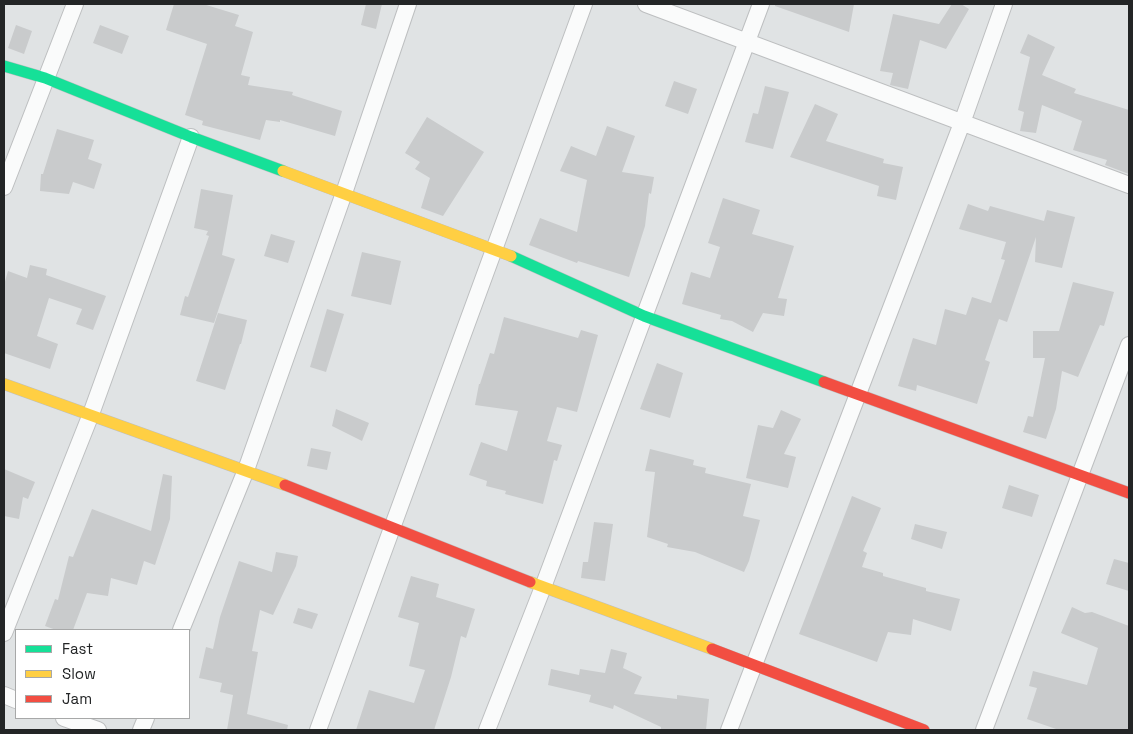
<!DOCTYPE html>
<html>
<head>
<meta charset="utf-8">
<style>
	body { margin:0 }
	#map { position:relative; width:1133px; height:734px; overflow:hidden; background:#e0e3e4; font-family:"Space Grotesk",sans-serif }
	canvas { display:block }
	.frame { position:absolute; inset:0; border:5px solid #232526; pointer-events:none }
	.legend { position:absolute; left:15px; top:629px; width:175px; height:90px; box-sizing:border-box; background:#fff; border:1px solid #a7a8a8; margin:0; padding:6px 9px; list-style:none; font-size:15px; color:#232526 }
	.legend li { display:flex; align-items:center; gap:10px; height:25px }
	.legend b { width:25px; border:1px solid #a7a8a8 }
</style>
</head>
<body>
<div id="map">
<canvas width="1133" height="734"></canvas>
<div class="frame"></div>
<ul class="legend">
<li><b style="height:6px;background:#16e098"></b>Fast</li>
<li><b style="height:6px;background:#ffcf43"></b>Slow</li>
<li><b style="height:6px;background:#f24e42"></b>Jam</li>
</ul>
</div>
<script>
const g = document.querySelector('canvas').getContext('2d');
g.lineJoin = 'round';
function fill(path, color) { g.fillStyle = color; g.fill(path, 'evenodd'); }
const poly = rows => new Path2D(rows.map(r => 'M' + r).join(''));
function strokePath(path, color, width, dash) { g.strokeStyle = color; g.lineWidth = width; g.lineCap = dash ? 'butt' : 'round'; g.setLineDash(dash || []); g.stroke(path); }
const building = poly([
	[174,4,203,4,239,15,235,26,253,32,241,75,250,77,248,85,293,92,292,95,342,111,335,136,280,120,280,122,266,120,260,140,202,125,203,121,185,115,207,44,166,30],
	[366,4,382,4,376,29,361,25],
	[775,4,854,4,849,32,775,6],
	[952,4,961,4,969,9,946,49,920,40,908,89,890,85,893,73,880,71,893,14,939,24],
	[16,25,32,31,24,54,8,48],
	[100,25,129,36,122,54,93,43],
	[1028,34,1055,47,1042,75,1076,89,1074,93,1129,110,1129,174,1105,165,1107,160,1073,150,1082,121,1042,105,1036,133,1020,131,1024,112,1018,110,1030,57,1020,53],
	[674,81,697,89,688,114,665,106],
	[765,86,789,92,773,149,745,142,753,113,758,114],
	[815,104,838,114,826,141,884,159,883,163,903,167,896,200,877,196,879,186,790,157],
	[427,117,484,152,443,216,421,208,430,178,415,169,420,162,405,153],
	[607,126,635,136,622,172,654,177,651,194,649,193,645,226,629,277,578,261,577,263,529,245,540,218,577,232,587,180,560,171,571,146,596,156],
	[57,129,94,140,88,159,102,164,94,189,73,182,69,194,40,191,41,174,43,174],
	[201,189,233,195,222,255,235,259,214,323,180,315,185,296,188,297,209,236,206,235,208,231,194,228],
	[723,198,760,210,752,234,794,246,778,298,787,299,784,316,763,313,753,332,732,321,720,319,721,315,682,304,691,272,710,278,720,247,708,243],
	[968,204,988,211,990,206,1044,221,1047,210,1075,217,1062,268,1035,262,1036,237,1007,322,999,319,985,360,990,362,977,404,917,385,916,391,898,386,913,338,936,345,945,309,966,315,972,297,991,303,1005,260,1001,259,1006,242,959,229],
	[271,234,295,241,288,263,264,256],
	[362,252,401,261,391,305,351,296],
	[30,265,47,269,46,275,106,296,93,330,76,324,82,309,49,298,37,336,58,344,50,369,4,353,4,285,8,271,27,278],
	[1073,282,1114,292,1104,326,1100,325,1078,377,1062,371,1056,409,1046,439,1023,432,1028,416,1033,417,1045,358,1033,358,1033,331,1059,331],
	[327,309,344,314,326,372,310,367],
	[218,313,247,320,241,344,240,344,225,390,196,381],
	[504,317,578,338,581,330,598,335,577,412,557,407,547,441,562,445,557,461,554,460,543,504,505,494,506,491,486,486,487,481,469,475,481,442,507,451,518,411,475,405,479,384,480,384,490,353,494,354],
	[657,363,683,373,670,418,640,409],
	[336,409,369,423,362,441,332,426],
	[781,410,801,419,784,454,796,457,788,488,746,478,758,425,773,428],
	[311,448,331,452,327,470,307,466],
	[650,449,694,460,693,465,706,468,705,473,751,484,743,516,760,520,749,561,744,572,695,552,667,547,668,544,647,537,655,472,645,471],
	[4,469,35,482,28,499,23,497,19,519,4,516],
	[163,474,172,476,170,519,155,565,144,561,137,585,111,578,108,596,87,593,73,630,56,630,45,626,55,599,58,600,69,556,73,557,92,509,151,531],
	[1009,485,1039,495,1032,517,1002,508],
	[852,496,881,508,863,551,867,553,862,567,883,573,883,576,926,588,926,591,960,599,951,631,913,619,911,635,888,632,877,662,799,634],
	[594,522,613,524,605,581,581,578,583,562,588,562],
	[915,524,947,532,942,549,911,539],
	[276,552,298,556,296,566,273,615,260,610,252,651,258,652,247,714,288,725,287,730,227,730,233,695,220,692,222,683,199,678,206,647,213,649,220,617,239,561,272,572],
	[1114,559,1129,563,1129,591,1106,584],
	[411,576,439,584,436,597,475,609,466,638,461,636,451,677,434,730,356,730,369,690,414,703,425,670,409,666,419,623,398,617],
	[1072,607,1085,613,1092,612,1129,626,1129,730,1059,730,1027,719,1037,688,1029,686,1033,671,1087,685,1098,648,1061,633],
	[298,608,318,614,312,629,293,623],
	[611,649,627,653,623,668,642,677,634,694,677,699,677,695,709,699,706,730,661,730,661,727,614,705,613,709,589,702,591,695,548,685,551,669,579,675,580,669,605,673]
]);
const street = poly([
	[646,4,1129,185],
	[4,187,75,4],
	[181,630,246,470,344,193,408,4],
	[4,633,91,414,191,137],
	[4,695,16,700],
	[64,718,98,730],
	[141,730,146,718],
	[318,730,584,4],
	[487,730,543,587,761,4],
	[729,730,962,123,1004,4],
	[984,730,1129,345]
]);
const fast = poly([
	[4,66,45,78,191,137,283,171],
	[511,256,644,316,824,382]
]);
const slow = poly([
	[283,171,511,256],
	[4,384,285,485],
	[530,582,712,649]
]);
const jam = poly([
	[824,382,1129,493],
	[285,485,530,582],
	[712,649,924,730]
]);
fill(building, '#c9cbcc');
strokePath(street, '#bdbfc0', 18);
strokePath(fast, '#bdbfc0', 12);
strokePath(slow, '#bdbfc0', 12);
strokePath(jam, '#bdbfc0', 12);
strokePath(street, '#fafbfb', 16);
strokePath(fast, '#16e098', 11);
strokePath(slow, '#ffcf43', 11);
strokePath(jam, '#f24e42', 11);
</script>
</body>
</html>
